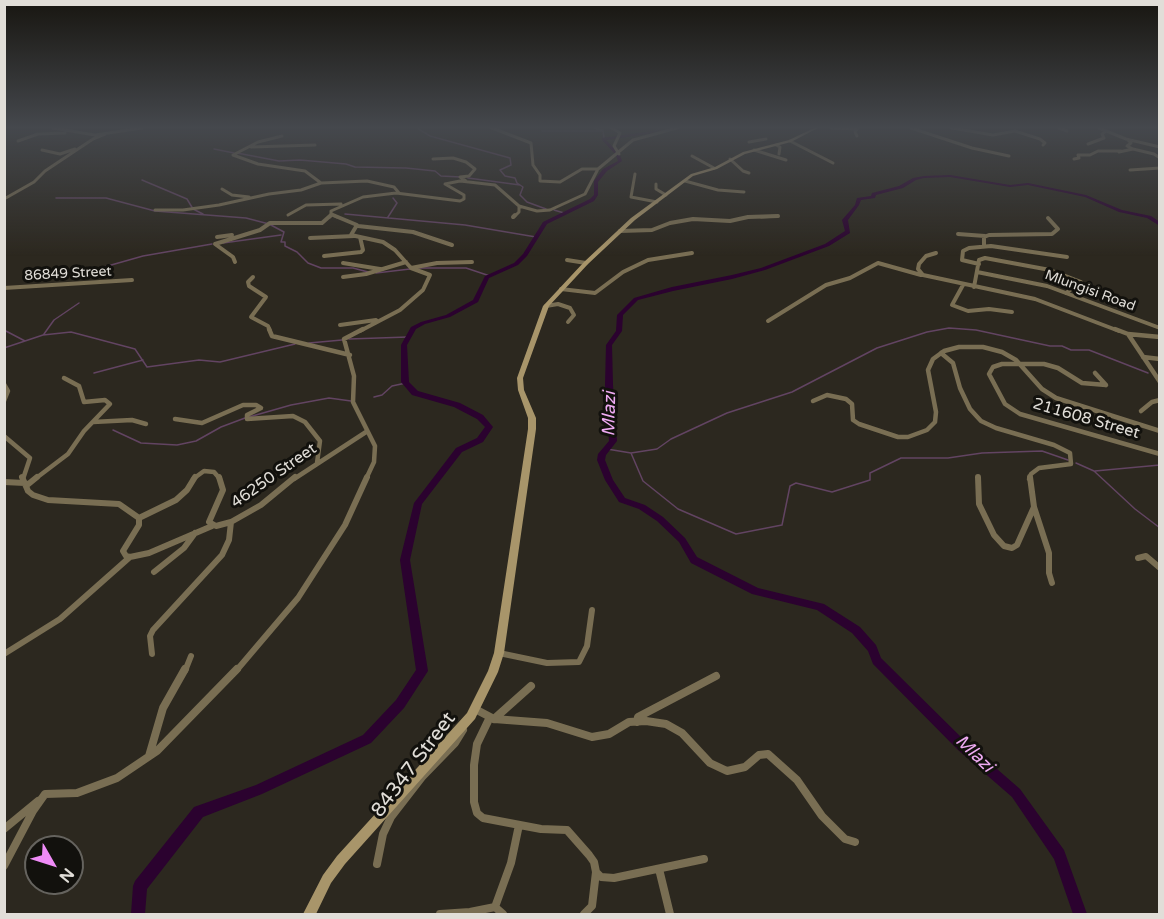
<!DOCTYPE html>
<html>
<head>
<meta charset="utf-8">
<style>
	body { margin:0 }
	#map { position:relative; width:1164px; height:919px; overflow:hidden; background:#2c281f; font-family:"Varela Round",sans-serif }
	canvas { display:block }
	.frame { position:absolute; inset:0; border:6px solid #e1ded8; pointer-events:none }
	.north { position:absolute; left:24px; top:835px; width:60px; height:60px; box-sizing:border-box; background:#12110d; border:2px solid #65635e; border-radius:50%; rotate:129deg; font-size:16px; font-weight:700; line-height:24px; text-align:center; color:#e1ded8 }
	.north::after { content:''; display:block; margin:auto; width:21px; height:27px; background:#ef8bf7; clip-path:polygon(50% 0,100% 100%,50% 72%,0 100%) }
</style>
</head>
<body>
<div id="map">
<canvas width="1164" height="919"></canvas>
<div class="frame"></div>
<div class="north">N</div>
</div>
<script>
const g = document.querySelector('canvas').getContext('2d');
g.lineJoin = 'round';
const poly = rows => new Path2D(rows.map(r => 'M' + r).join(''));
function strokePath(path, color, width, dash) { g.strokeStyle = color; g.lineWidth = width; g.lineCap = dash ? 'butt' : 'round'; g.setLineDash(dash || []); g.stroke(path); }
function fill(path, color) { g.fillStyle = color; g.fill(path, 'evenodd'); }
function label(font, color, halo, rows, align = 'center') {
  g.font = font + ' "Varela Round",sans-serif'; g.lineWidth = 6; g.setLineDash([]); g.textBaseline = 'middle'; g.strokeStyle = halo; g.fillStyle = color; for (const [text, x, y, turn = 0] of rows) {
    g.save(); g.translate(x, y); g.rotate((+turn || 0) * Math.PI / 180); g.textAlign = isNaN(turn) ? turn : align; if (halo) g.strokeText(text, 0, 0); g.fillText(text, 0, 0); g.restore();
  }
}
const stream = poly([
	[417,128,430,136,510,158,511,165,500,170,505,176,515,178,517,183,523,187,520,195,527,202,546,209],
	[593,128,603,130,604,138],
	[542,131,603,131],
	[214,149,234,153],
	[237,153,279,161,300,160,346,164,355,167,406,168,435,171,441,176,461,177],
	[468,178,520,185],
	[142,180,187,199,193,209,203,214],
	[56,198,106,198,155,211,246,218,269,224,284,232,281,242,285,242,285,246,297,252,308,263,321,268,353,268,368,272],
	[554,210,564,213],
	[345,214,465,225,536,237],
	[388,217,397,203,393,198],
	[223,243,281,235],
	[419,268,466,268,490,276],
	[90,271,143,256,212,244],
	[376,273,410,269],
	[4,330,25,341],
	[44,334,54,320,79,303],
	[349,339,408,337],
	[309,343,342,340],
	[4,348,43,335,71,332,135,349,147,367,199,360,220,362,295,344],
	[94,373,143,360],
	[374,397,382,395,392,386,406,383],
	[249,417,291,405,329,398,351,401],
	[113,430,141,443,177,445,196,441,221,427,245,418],
	[607,449,631,453,657,449,671,439,727,413,792,392,877,348,927,332,949,328,976,330,1050,346,1062,346,1071,350,1089,350,1148,373],
	[631,453,643,481,678,509,736,534,782,525,790,486,796,483,832,492,870,480,870,473,901,458,948,458,982,453,1042,451,1068,460],
	[1076,463,1094,471,1135,509,1160,528],
	[1095,471,1160,465]
]);
const river = poly([
	[658,128,662,128,654,133,606,140,619,153,622,161,607,171,598,182,598,195,594,201,547,224,527,256,518,265,489,278,478,302,450,317,425,324,416,329,407,345,409,382,418,391,460,403,483,415,493,427,483,442,462,452,422,504,410,560,428,671,404,708,371,743,262,794,203,817,147,889,145,914,131,914,133,886,135,881,194,807,256,785,363,735,396,700,416,670,400,560,414,503,456,448,477,438,485,427,477,419,454,407,412,395,401,382,401,345,411,327,421,322,446,315,473,300,485,276,514,263,523,254,543,222,590,199,594,195,594,181,603,169,618,161,616,155,602,140,602,138,653,131,658,128],
	[950,175,1010,185,1028,183,1086,195,1122,210,1151,216,1160,222,1160,226,1147,218,1119,212,1085,197,1028,185,1010,187,950,177,924,178,916,180,903,188,876,195,875,198,861,200,859,205,848,220,850,233,829,246,765,270,732,279,673,291,638,300,623,315,622,331,612,345,613,385,617,441,606,455,605,460,613,480,625,498,645,505,663,517,685,538,697,557,758,588,824,604,860,627,876,645,881,658,966,742,1020,789,1064,850,1087,914,1073,914,1054,859,1012,797,958,750,873,664,868,651,852,633,817,610,752,594,691,563,679,542,657,521,639,509,619,502,605,480,597,460,598,454,609,441,605,385,606,345,616,331,617,315,634,298,672,287,732,275,761,268,825,244,845,231,842,220,855,205,857,198,871,196,872,193,899,186,913,178,924,176,950,175]
]);
const streetFar4 = poly([
	[53,128,95,135,142,128],
	[492,128,531,143,533,165,540,175,540,181,560,182,582,169,598,169],
	[612,128,620,133,614,146,619,154],
	[832,128,857,129,855,132,857,136],
	[911,128,972,148,1009,156],
	[952,128,993,135,1015,131,1040,139,1045,143,1043,145],
	[1059,128,1067,131],
	[1099,128,1126,139,1160,147],
	[282,136,258,142,233,155,258,164,305,171,321,183,367,181,394,187,399,193],
	[18,141,38,134,65,133],
	[790,141,833,163],
	[749,142,766,139],
	[1088,144,1104,138,1102,134,1106,131],
	[776,145,780,147,779,154],
	[251,147,315,145],
	[1133,149,1154,154,1160,158],
	[42,150,60,154,75,149],
	[754,150,786,160],
	[1119,152,1133,149,1127,146,1131,143,1128,140],
	[692,156,714,168],
	[433,159,453,158,466,162,475,169,469,176,460,177,466,181],
	[730,159,743,171,749,173],
	[1074,159,1079,158,1078,155,1090,155,1098,151,1121,151],
	[1130,170,1160,168],
	[635,174,631,197,657,202],
	[685,181,718,190,744,192],
	[656,184,656,189,666,195],
	[222,189,232,195,249,197],
	[4,199,34,182,45,171,93,139,105,134],
	[155,210,183,210,219,205,269,194,301,190,321,183],
	[288,215,306,205,341,204],
	[330,217,332,214],
	[337,217,331,214,331,211,363,197,396,193,460,201,464,199,464,195,445,184,460,181,495,185,519,206,537,211,550,210,585,194,598,169,633,140,677,128],
	[514,217,519,212,519,206],
	[761,217,778,216]
]);
const streetFar3 = poly([
	[333,215,357,225,351,235,383,242,395,250,411,268,430,275,423,290,400,310,360,331],
	[513,217,515,215],
	[358,226,413,232,452,245],
	[620,231,652,230,670,223,693,219,730,221,748,217,778,216],
	[958,234,985,236],
	[217,237,232,235],
	[310,238,354,236],
	[984,246,984,237,989,235,1052,234,1058,229,1048,218],
	[936,253,926,256,919,264,918,269,923,275,1035,299,1119,331],
	[324,256,361,252,363,250,360,237],
	[567,260,586,263],
	[235,262,233,257,215,244,260,230,270,223,322,223,331,215],
	[343,263,380,269],
	[979,264,962,260,963,251,969,248,991,246,1067,257],
	[411,268,437,263,472,262],
	[977,272,1047,286,1160,328],
	[253,277,248,282,249,286,266,297,251,317,268,326,270,331],
	[343,277,366,274,406,262],
	[963,285,952,305,968,311,989,309,1012,312],
	[974,287,979,260,985,258,1050,270,1081,282,1066,293],
	[4,288,132,280],
	[561,289,595,293,623,272,648,260,692,253],
	[546,306,558,304,570,308,574,315,568,322],
	[768,321,826,285,850,278,878,263,921,275],
	[340,325,376,320]
]);
const streetFar2 = poly([
	[269,329,272,336,350,355],
	[363,329,344,339,354,376,353,402,375,446,374,462,366,479],
	[1115,329,1128,334],
	[1160,337,1128,334,1160,382],
	[941,353,953,363,960,388,970,409,981,421,996,428,1054,445,1070,453,1071,464,1039,468,1031,474,1029,479],
	[1143,357,1160,359],
	[1095,373,1106,385],
	[4,384,8,391,4,401],
	[1106,385,1082,383,1058,368,1044,364,1002,364,993,367,989,374,1005,404,1020,414,1160,454],
	[813,401,827,395,846,399,852,404,853,420,859,424,898,437,908,437,927,430,935,422,936,412,928,370,933,359,944,351,959,347,983,347,1002,352,1016,360,1042,389,1056,398,1160,431],
	[1141,411,1152,402,1160,400],
	[175,419,202,423,243,405,256,405,261,408,247,415,247,419,293,416,305,422,320,441,317,463],
	[93,422,132,420,146,424],
	[4,436,30,458,23,479],
	[35,479,68,454,84,431,110,404,105,400,84,402,79,386,64,378],
	[193,479,204,471,214,472,220,479],
	[294,479,366,432]
]);
const streetFar1 = poly([
	[22,477,28,491,33,495,48,500,119,504,139,518,176,500,187,490,195,477],
	[219,477,223,490,209,522,216,526,231,522,261,505,295,477],
	[978,477,979,504,994,535,1004,546,1012,548,1017,545,1034,507],
	[1030,477,1034,507,1049,553,1049,573,1052,583],
	[4,482,25,483],
	[26,486,37,477],
	[130,557,126,556,123,551,139,525,139,518],
	[1138,558,1146,556,1160,568],
	[154,572,184,548,195,533],
	[499,653,547,663,579,662,587,646,592,610],
	[4,654,60,619,130,557,149,553,212,526],
	[152,654,150,636,153,630,222,555,229,540,231,522],
	[185,671,191,656],
	[236,671,298,598,345,525,367,477]
]);
const street = poly([
	[475,709,494,719,547,723,592,737,609,734,629,722,646,721,666,724,682,733,710,763,727,771,745,767,759,755,768,754,797,780,822,816,845,839,855,842],
	[490,717,477,744,474,765,474,802,477,813,483,818,541,829,567,830,589,855,594,862,596,872,601,877,614,878,704,859],
	[494,719,531,686],
	[637,722,638,717,716,676],
	[149,756,163,708,185,669],
	[4,829,38,801],
	[377,864,383,834,391,817,422,777,455,743,463,730],
	[4,866,33,811,45,794,77,793,117,778,157,751,237,669],
	[659,869,670,914],
	[495,907,511,863,519,825],
	[440,914,470,912,495,907,503,914],
	[584,914,592,906,596,872]
]);
const secondary = poly([
	[814,128,818,128,791,142,745,154,717,169,693,176,635,220,588,264,549,306,523,378,524,390,536,418,536,429,504,653,498,672,475,719,345,864,331,883,316,914,303,914,323,875,337,856,467,713,488,671,494,653,528,429,528,418,518,390,517,378,543,306,584,262,631,218,691,174,715,167,743,152,789,140,814,128]
]);
const farStreetnames = [
	["86849 Street",68,274,-3],
	["Mlungisi Road",1090,291,20]
];
const streetNames = [
	["211608 Street",1086,419,16],
	["46250 Street",274,476,-35]
];
const waterNames = [
	["Mlazi",610,414,-89],
	["Mlazi",974,754,44]
];
const nearStreetnames = [
	["84347 Street",414,765,-53]
];
strokePath(stream, '#624462', 1.5);
fill(river, '#2b022f');
strokePath(streetFar4, '#796e53', 3);
strokePath(streetFar3, '#796e53', 4);
strokePath(streetFar2, '#796e53', 4.5);
strokePath(streetFar1, '#796e53', 6);
strokePath(street, '#796e53', 8);
fill(secondary, '#a8956a');
const sky = g.createLinearGradient(0, 0, 0, 256);
sky.addColorStop(0, '#181611');
sky.addColorStop(0.5, '#45484d');
sky.addColorStop(1, '#45484d00');
g.fillStyle = sky;
g.fillRect(0, 0, 1164, 256);
label('14px', '#e1ded8', '#12110d', farStreetnames);
label('16px', '#e1ded8', '#12110d', streetNames);
label('italic 18px', '#eeaaf2', '#12110d', waterNames);
label('20px', '#e1ded8', '#12110d', nearStreetnames);
</script>
</body>
</html>
